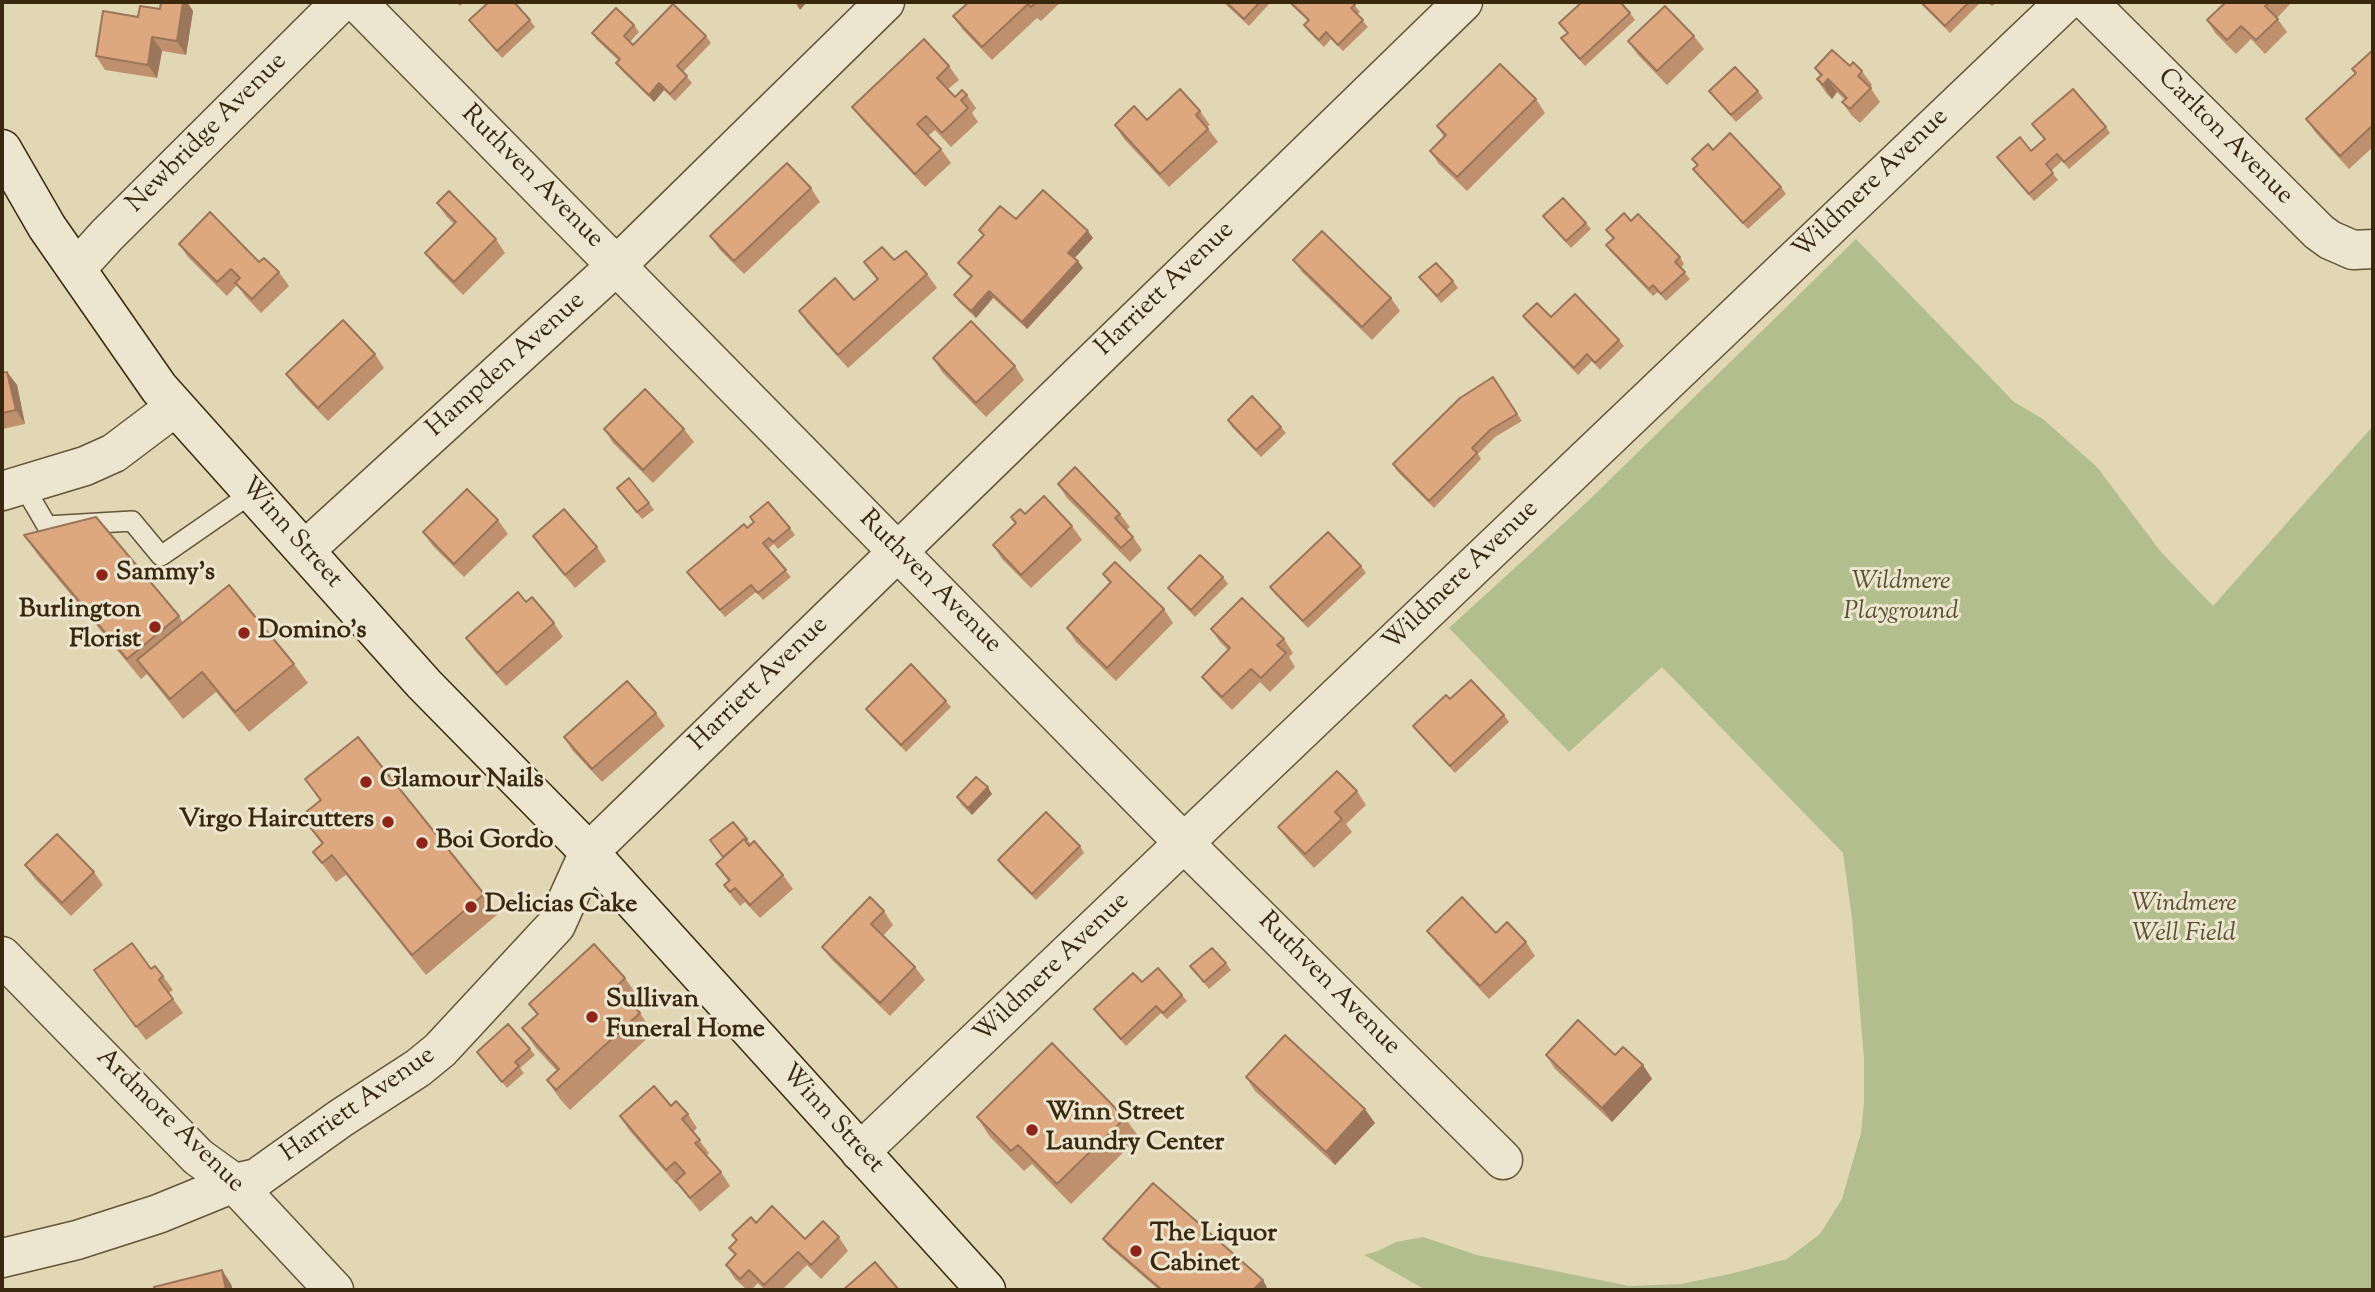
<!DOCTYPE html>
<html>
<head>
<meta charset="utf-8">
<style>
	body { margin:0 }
	#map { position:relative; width:2375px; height:1292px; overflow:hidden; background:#e2d7b5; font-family:"Sorts Mill Goudy",serif }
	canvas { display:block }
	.frame { position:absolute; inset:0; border:4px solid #3a280e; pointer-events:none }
</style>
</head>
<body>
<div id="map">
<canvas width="2375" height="1292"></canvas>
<div class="frame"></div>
</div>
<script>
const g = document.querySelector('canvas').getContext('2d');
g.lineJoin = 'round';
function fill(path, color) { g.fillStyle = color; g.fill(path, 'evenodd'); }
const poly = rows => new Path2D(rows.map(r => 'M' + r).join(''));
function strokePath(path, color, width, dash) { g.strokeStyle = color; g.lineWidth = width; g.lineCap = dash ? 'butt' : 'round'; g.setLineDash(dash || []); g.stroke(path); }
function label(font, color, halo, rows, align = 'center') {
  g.font = font + ' "Sorts Mill Goudy",serif'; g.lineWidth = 6; g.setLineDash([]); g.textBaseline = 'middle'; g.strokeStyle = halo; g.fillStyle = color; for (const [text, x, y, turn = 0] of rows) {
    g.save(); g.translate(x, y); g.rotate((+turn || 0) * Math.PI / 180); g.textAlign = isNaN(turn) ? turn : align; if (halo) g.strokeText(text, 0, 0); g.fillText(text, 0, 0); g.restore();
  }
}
const green = poly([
	[1856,239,2014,402,2043,419,2097,467,2161,552,2213,606,2373,426,2373,1290,1426,1290,1364,1255,1378,1251,1396,1242,1423,1237,1477,1255,1629,1286,1681,1284,1730,1274,1787,1259,1820,1234,1842,1199,1861,1133,1864,1102,1864,1058,1852,918,1843,853,1662,667,1569,752,1449,628,1588,501]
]);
const lane = poly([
	[23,485,47,526,132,521,161,556,252,493]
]);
const street = poly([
	[357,2,1184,843,1503,1160],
	[2088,2,2319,232,2330,240,2353,250,2373,249],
	[77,268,107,235,341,2],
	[2,491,85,466,114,453,175,407],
	[305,550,617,265,885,2],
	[2,956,198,1157,234,1183,334,1290],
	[860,1152,2065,2],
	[2,1258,77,1240,158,1214,234,1183,257,1178,341,1118,418,1068,440,1050,556,925,589,852,1463,2]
]);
const secondary = poly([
	[2,149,47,227,159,388,424,684,589,852,986,1290]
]);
const wall = poly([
	[161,2,187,2,193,11,186,55,162,51,157,78,105,70,96,56,138,17,160,9],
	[456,2,464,2,460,6],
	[969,2,1061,2,1041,21,1037,18,992,60,963,30,953,16],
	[1223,2,1269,2,1270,3,1249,26],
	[1288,2,1352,2,1360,12,1357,14,1368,27,1343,51,1331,39,1324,47,1309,32,1304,25,1308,21],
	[1919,2,1981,2,1950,33],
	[1987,2,1997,2,1992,6],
	[2226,2,2292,2,2277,18,2287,32,2265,54,2251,39,2236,54,2216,34,2207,20],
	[1630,13,1635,20,1585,66,1566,45,1561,38,1567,33,1559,23],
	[469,20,530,20,535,27,502,58],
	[634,25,639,32,630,42,633,45,706,36,711,43,683,72,692,83,675,101,664,90,654,102,621,70,616,63,619,61,597,40,592,33],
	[1694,36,1704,49,1667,85,1638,55,1628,41],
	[2373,50,2373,147,2349,169,2316,133,2306,119,2355,74,2352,69],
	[949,66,959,80,948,89,955,97,967,95,976,108,972,113,978,122,951,147,935,130,928,136,941,149,951,163,925,187,862,120,852,107],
	[1850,66,1862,71,1872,85,1870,87,1880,102,1860,123,1852,116,1842,102,1845,100,1837,92,1832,99,1826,93,1817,79,1820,76,1815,68],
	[1709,91,1758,91,1763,98,1736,122],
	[1536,99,1545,113,1467,191,1439,164,1430,151,1444,137,1437,126],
	[1200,111,1210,125,1207,127,1218,142,1169,187,1124,139,1115,125],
	[2032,124,2106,127,2110,133,2069,169,2062,161,2051,171,2058,180,2034,201,1997,157,2031,151,2045,139],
	[1713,150,1781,187,1786,194,1748,229,1698,176,1693,169,1697,166,1692,159],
	[811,188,820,202,744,274,720,250,710,236],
	[437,203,496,239,505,253,463,295,435,266,425,253,454,224,447,217],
	[1543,216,1586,223,1591,229,1571,248,1548,223],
	[1016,219,1093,238,1074,258,1083,268,1027,329,993,298,976,318,959,302,954,295,971,277,963,270,958,263,983,236,979,230],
	[1631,221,1680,257,1684,264,1681,268,1690,279,1666,301,1658,292,1653,296,1611,252,1606,245,1613,239,1606,230],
	[179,244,259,262,279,272,289,286,261,313,245,296,237,285,227,296,188,257],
	[894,260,927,274,937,288,848,368,808,324,799,311,854,300,877,280,864,262],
	[1293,260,1391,298,1400,311,1372,340,1303,273],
	[1419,277,1453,281,1458,288,1441,303],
	[1523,316,1551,317,1619,340,1624,346,1600,370,1592,361,1578,375,1528,323],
	[375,354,384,368,328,421,296,388,286,374],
	[933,358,1015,366,1024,380,986,417,942,372],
	[7,372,17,385,25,424,2,429,2,373],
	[1493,377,1522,421,1495,437,1478,454,1481,459,1434,508,1397,471,1393,464],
	[1228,420,1281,427,1286,433,1261,457,1232,427],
	[604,429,684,429,694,442,653,483,613,443],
	[1058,484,1120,514,1130,527,1126,530,1133,537,1142,550,1130,562,1067,498],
	[617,488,649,503,654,510,642,519],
	[1025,514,1072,526,1082,540,1031,588,1002,559,993,545,1015,523,1011,517],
	[750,517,790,528,795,535,778,549,774,544,768,549,791,577,763,600,756,592,725,617,687,572,747,528,753,523],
	[498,520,508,534,464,577,433,546,423,532],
	[24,535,179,616,183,623,294,664,308,683,249,732,216,692,183,719,147,674,141,679,38,555],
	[533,536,597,547,606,561,575,588,542,549],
	[1361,566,1366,573,1308,628,1275,594,1270,587],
	[1103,574,1164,609,1173,623,1116,681,1076,642,1067,628,1110,584],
	[1223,577,1228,584,1195,617,1173,594,1168,588],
	[526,602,554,623,563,637,506,686,475,651,466,638],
	[1211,629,1284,639,1293,653,1289,657,1295,667,1270,692,1260,682,1232,710,1212,690,1202,677,1228,650,1220,642],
	[1450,699,1504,715,1509,722,1455,773,1418,733,1413,726],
	[946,701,951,707,906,752,871,716,866,709],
	[656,713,665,726,602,782,573,751,564,737],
	[305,779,484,894,498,914,426,975,346,875,336,882,313,852,322,844,301,816,320,801],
	[1357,791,1366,805,1346,824,1352,832,1314,868,1288,840,1278,827],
	[992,794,972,815,961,804,957,797],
	[733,822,751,844,783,875,793,889,760,918,745,902,740,906,734,899,724,885,728,881,716,864,723,858],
	[1080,846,1084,853,1036,900,1003,867,998,860],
	[25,865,94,872,103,885,71,916,35,879],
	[884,911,893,925,883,936,915,967,925,980,890,1016,832,960,822,947],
	[1427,931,1526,942,1535,956,1489,999,1437,944],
	[1226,963,1231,970,1209,989,1190,966],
	[151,969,163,976,173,990,169,993,183,1013,146,1040,104,984],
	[625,978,639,998,632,1005,640,1013,653,1033,570,1110,560,1099,547,1080,557,1071,536,1048,522,1028,537,1015,529,1004],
	[1142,982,1182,995,1187,1001,1167,1019,1161,1013,1126,1046,1099,1016,1094,1009],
	[530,1049,535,1055,520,1068,524,1073,507,1088,477,1052],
	[1546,1055,1643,1065,1652,1079,1612,1122,1555,1069],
	[1246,1077,1375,1123,1335,1165,1255,1091],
	[671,1106,688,1114,697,1128,693,1132,709,1153,706,1156,721,1172,730,1186,700,1212,677,1183,676,1184,629,1130,620,1116],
	[977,1117,1125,1118,1139,1137,1071,1204,1032,1164,1024,1171,990,1137],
	[756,1223,805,1239,839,1237,848,1251,821,1279,807,1265,782,1290,765,1290,758,1283,751,1290,747,1290,735,1279,726,1265,735,1256,729,1248,736,1241,732,1235],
	[1103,1239,1267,1287,1264,1290,1159,1290,1108,1246]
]);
const shadedWall = poly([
	[183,2,187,2,193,11,186,55,177,41],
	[795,2,807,2,800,10],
	[152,37,162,51,157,78,148,65],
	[1828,79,1837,92,1832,99,1823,85],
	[659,83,664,90,654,102,649,95],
	[1088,231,1093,238,1073,260,1068,253],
	[1078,261,1083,268,1027,329,1022,322],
	[989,291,993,298,976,318,971,311],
	[7,372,17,385,25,424,16,410],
	[988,787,992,794,972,815,968,808],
	[1643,1065,1652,1079,1612,1122,1602,1108],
	[1365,1109,1375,1123,1335,1165,1326,1152],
	[222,1270,231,1284,233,1290,226,1290],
	[1263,1280,1267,1287,1264,1290,1253,1290]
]);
const building = poly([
	[161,2,183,2,177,41,152,37,148,65,96,56,103,11,138,17,140,6,160,9,161,2],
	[489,2,514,2,530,20,497,51,469,20,489,2],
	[969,2,1037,2,1031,7,1028,4,982,47,953,16,969,2],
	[1226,2,1260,2,1244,19,1226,2],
	[1290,2,1352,2,1355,5,1351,8,1363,20,1338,45,1326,32,1319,40,1304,25,1309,20,1290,2],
	[1582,2,1620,2,1630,13,1580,59,1561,38,1568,33,1559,23,1582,2],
	[1921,2,1969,2,1945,26,1921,2],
	[2226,2,2270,2,2265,6,2278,19,2256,40,2241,26,2227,40,2207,20,2226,2],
	[673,4,706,36,677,66,687,76,670,94,659,83,649,95,616,63,620,59,592,33,616,8,634,25,624,36,633,45,673,4],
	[1665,6,1694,36,1657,71,1628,41,1665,6],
	[924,39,949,66,937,78,955,97,962,90,967,95,961,100,968,108,942,133,926,116,917,124,941,149,915,174,852,107,924,39],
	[1832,50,1850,66,1853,62,1862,71,1858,76,1871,88,1850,109,1842,102,1847,98,1828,79,1823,85,1817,79,1822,75,1815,68,1832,50],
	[2373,50,2373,125,2340,156,2306,119,2356,73,2352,69,2373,50],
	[1500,64,1536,99,1457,177,1430,151,1446,135,1437,126,1500,64],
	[1735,67,1758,91,1731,115,1709,91,1735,67],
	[1180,89,1200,111,1196,115,1208,129,1160,174,1115,125,1134,106,1147,120,1180,89],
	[2073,89,2106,127,2064,162,2057,154,2046,164,2053,173,2029,194,1997,157,2020,137,2031,151,2045,139,2032,124,2073,89],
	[1730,133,1781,187,1743,223,1693,169,1698,165,1692,159,1708,144,1713,150,1730,133],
	[787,163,811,188,734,261,710,236,787,163],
	[1043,190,1088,231,1068,253,1078,261,1022,322,989,291,971,311,954,295,972,276,958,263,984,235,979,230,1000,206,1016,219,1043,190],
	[449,191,496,239,454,282,425,253,456,222,437,203,449,191],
	[1563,198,1586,223,1566,241,1543,216,1563,198],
	[210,212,259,262,264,258,279,272,252,299,235,283,240,278,231,269,217,282,179,244,210,212],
	[1624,213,1631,221,1638,214,1680,257,1675,262,1685,272,1661,294,1653,285,1649,289,1606,245,1614,238,1606,230,1624,213],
	[1322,231,1391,298,1362,327,1293,260,1322,231],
	[882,247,894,260,906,251,927,274,838,355,799,311,835,278,854,300,878,279,864,262,882,247],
	[1436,263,1453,281,1437,296,1419,277,1436,263],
	[1575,294,1619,340,1595,363,1587,354,1574,368,1523,316,1537,303,1551,317,1575,294],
	[343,320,375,354,318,408,286,374,343,320],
	[971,321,1015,366,976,403,933,358,971,321],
	[7,372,16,410,2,413,2,373,7,372],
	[1493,377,1517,414,1490,430,1472,448,1477,453,1429,501,1393,464,1460,398,1493,377],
	[645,389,684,429,643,470,604,429,645,389],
	[1252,396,1281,427,1256,450,1228,420,1252,396],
	[1075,467,1120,514,1115,518,1133,537,1121,548,1058,484,1075,467],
	[629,478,649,503,637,512,617,488,629,478],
	[467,489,498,520,454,564,423,532,467,489],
	[1044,496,1072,526,1021,575,993,545,1016,523,1011,517,1020,509,1025,514,1044,496],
	[768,502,790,528,773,542,769,538,763,543,786,570,758,593,751,585,720,610,687,572,744,524,747,528,754,522,750,517,768,502],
	[564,509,597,547,565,575,533,536,564,509],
	[96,517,179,616,127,659,24,535,96,517],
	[1328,532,1361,566,1303,621,1270,587,1328,532],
	[1200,555,1223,577,1191,610,1168,588,1200,555],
	[1115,562,1164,609,1107,668,1067,628,1111,582,1103,574,1115,562],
	[229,585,294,664,235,712,202,672,170,699,137,660,229,585],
	[518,592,526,602,532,597,554,623,497,673,466,638,518,592],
	[1242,598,1284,639,1277,645,1286,653,1261,678,1251,669,1222,697,1202,677,1230,648,1211,629,1242,598],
	[911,664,946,701,901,745,866,709,911,664],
	[1471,680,1504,715,1450,766,1413,726,1446,695,1450,699,1471,680],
	[627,681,656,713,592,769,564,737,627,681],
	[358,737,484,894,412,955,332,855,322,863,313,852,323,843,301,816,321,800,305,779,358,737],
	[1337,771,1357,791,1335,812,1342,819,1305,854,1278,827,1337,771],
	[976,777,988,787,968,808,957,797,976,777],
	[1046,812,1080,846,1032,894,998,860,1046,812],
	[733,822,747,839,745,840,744,839,723,857,710,840,733,822],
	[57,834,94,872,62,903,25,865,57,834],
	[744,839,749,846,754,841,783,875,750,905,735,888,730,892,724,885,730,880,716,864,744,839],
	[870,897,884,911,871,924,915,967,880,1003,822,947,870,897],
	[1462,897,1496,933,1507,922,1526,942,1480,986,1427,931,1462,897],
	[132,943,151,969,155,966,163,976,159,980,173,999,136,1027,94,970,132,943],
	[594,944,625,978,616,987,640,1013,556,1090,547,1080,559,1069,522,1028,538,1014,529,1004,594,944],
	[1212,948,1226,963,1204,982,1190,966,1212,948],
	[1158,968,1182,995,1163,1013,1156,1006,1121,1039,1094,1009,1133,973,1142,982,1158,968],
	[1578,1020,1615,1055,1623,1047,1643,1065,1602,1108,1546,1055,1578,1020],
	[508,1024,530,1049,515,1062,519,1066,502,1082,477,1052,508,1024],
	[1285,1035,1365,1109,1326,1152,1246,1077,1285,1035],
	[1052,1043,1125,1118,1057,1184,1018,1145,1011,1151,977,1117,1052,1043],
	[654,1086,671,1106,676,1101,688,1114,682,1119,700,1140,695,1143,721,1172,690,1198,676,1181,685,1173,675,1162,666,1170,620,1116,654,1086],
	[1153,1183,1263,1280,1253,1290,1162,1290,1103,1239,1153,1183],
	[772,1206,805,1239,823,1221,839,1237,811,1265,798,1252,764,1285,749,1270,740,1279,726,1265,736,1254,729,1248,737,1240,732,1235,751,1217,756,1223,772,1206],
	[875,1262,899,1290,843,1290,875,1262],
	[222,1270,226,1290,154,1290,154,1287,222,1270]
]);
const markers = [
	[102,575,7,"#8f2418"],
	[155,627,7,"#8f2418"],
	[244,633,7,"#8f2418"],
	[366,782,7,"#8f2418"],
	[388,822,7,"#8f2418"],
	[422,843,7,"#8f2418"],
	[471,907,7,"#8f2418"],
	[592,1017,7,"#8f2418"],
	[1032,1130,7,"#8f2418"],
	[1136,1251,7,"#8f2418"]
];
const streetNames = [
	["Newbridge Avenue",208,134,-45],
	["Carlton Avenue",2224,138,45],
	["Ruthven Avenue",531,178,45],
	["Wildmere Avenue",1872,185,-44],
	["Harriett Avenue",1166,290,-44],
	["Hampden Avenue",507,366,-42],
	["Winn Street",290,534,48],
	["Wildmere Avenue",1462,577,-44],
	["Ruthven Avenue",929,583,45],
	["Harriett Avenue",760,685,-44],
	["Wildmere Avenue",1053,969,-44],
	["Ruthven Avenue",1328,985,45],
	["Harriett Avenue",359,1106,-35],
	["Winn Street",831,1120,47],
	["Ardmore Avenue",169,1122,44]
];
const poiNames = [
	["Sammy's",116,575],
	["Burlington",141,612,"right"],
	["Florist",141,642,"right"],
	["Domino's",258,633],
	["Glamour Nails",380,782],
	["Virgo Haircutters",374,822,"right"],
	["Boi Gordo",436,843],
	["Delicias Cake",485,907],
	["Sullivan",606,1002],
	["Funeral Home",606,1032],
	["Winn Street",1046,1115],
	["Laundry Center",1046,1145],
	["The Liquor",1150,1236],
	["Cabinet",1150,1266]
];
const parkNames = [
	["Wildmere",1901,584],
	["Playground",1901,614],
	["Windmere",2184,906],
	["Well Field",2184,936]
];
fill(green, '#b2be8e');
strokePath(lane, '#645438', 22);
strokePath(street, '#645438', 41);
strokePath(secondary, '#3a280e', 41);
strokePath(lane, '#ece5cf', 19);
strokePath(street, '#ece5cf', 38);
strokePath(secondary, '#ece5cf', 38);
fill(wall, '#be906e');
fill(shadedWall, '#9b765a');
fill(building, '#dda880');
strokePath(building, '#9b765a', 2);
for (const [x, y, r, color] of markers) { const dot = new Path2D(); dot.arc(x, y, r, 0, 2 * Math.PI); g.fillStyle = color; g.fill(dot); strokePath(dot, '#ece5cf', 2.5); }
label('26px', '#3a280e', '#ece5cf', streetNames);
label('bold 26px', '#3a280e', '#ece5cf', poiNames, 'left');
label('italic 26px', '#584e2e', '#ece5cf', parkNames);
</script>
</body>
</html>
